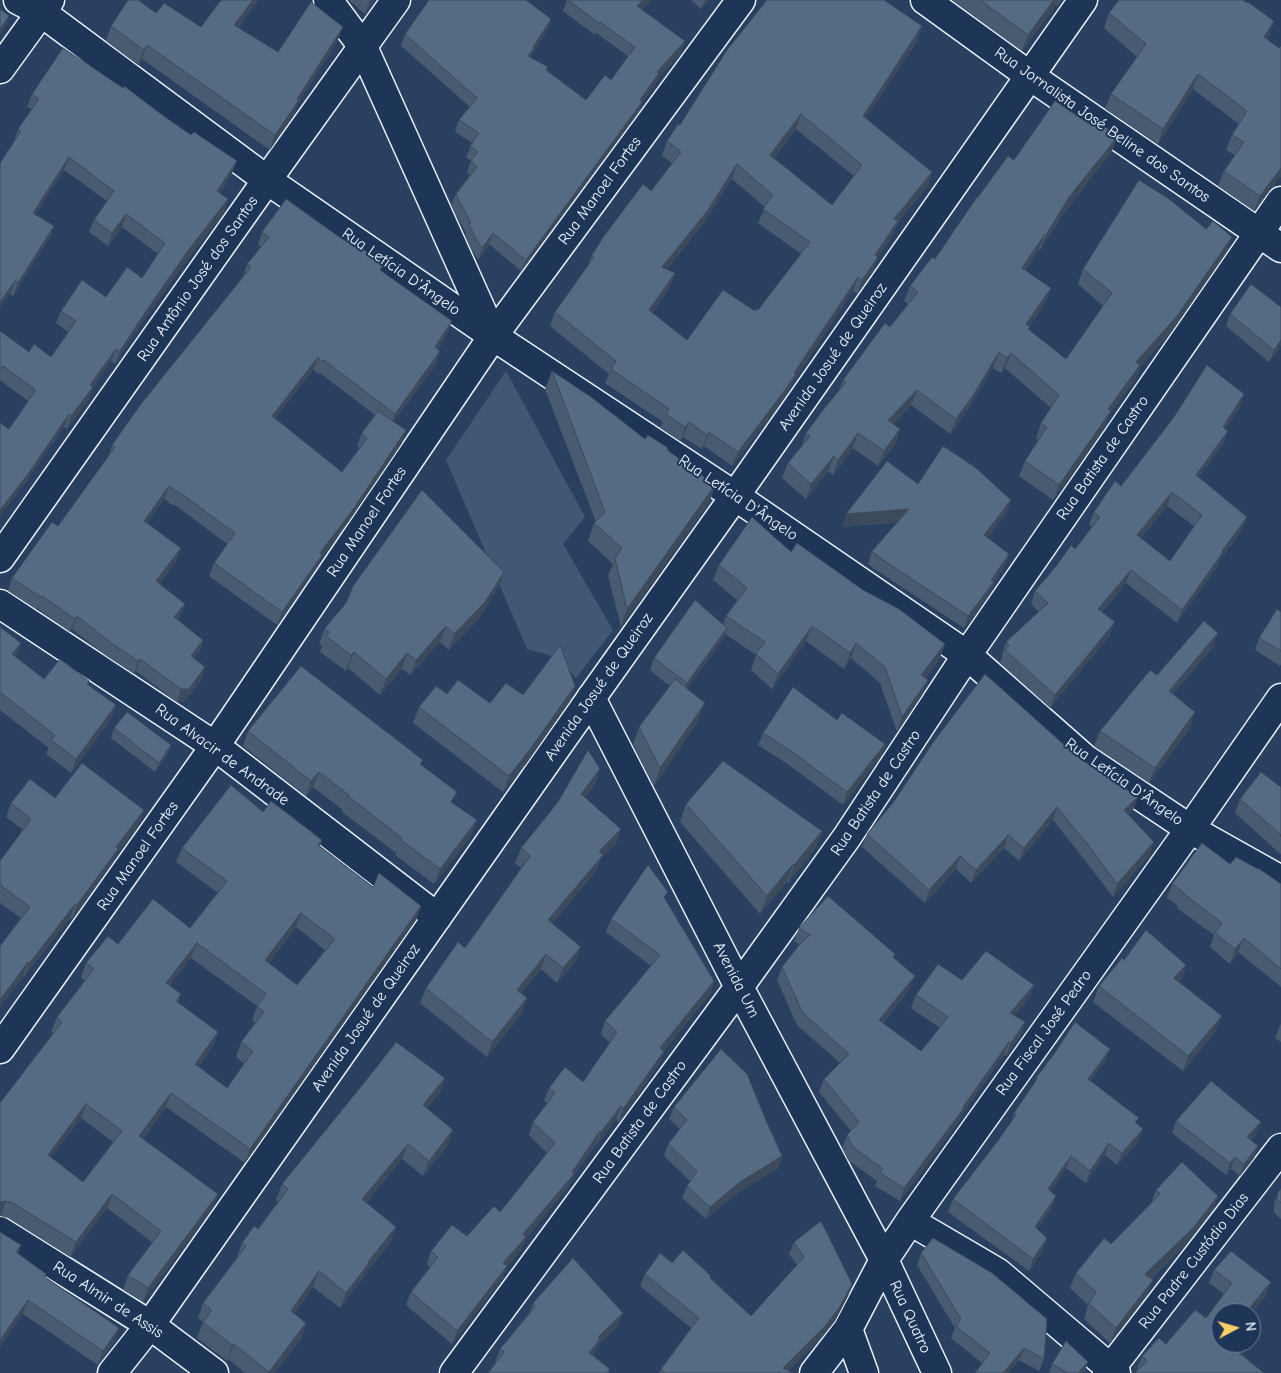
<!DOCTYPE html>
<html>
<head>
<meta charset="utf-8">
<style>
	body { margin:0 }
	#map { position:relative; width:1281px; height:1373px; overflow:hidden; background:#294061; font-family:"Comic Neue",sans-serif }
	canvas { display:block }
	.north { position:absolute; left:1211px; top:1303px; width:50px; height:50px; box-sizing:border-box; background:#1d3557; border:1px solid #6e8097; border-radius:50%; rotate:84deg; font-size:14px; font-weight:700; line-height:20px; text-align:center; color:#e8f1f8 }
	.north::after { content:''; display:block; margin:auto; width:18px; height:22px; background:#ffd166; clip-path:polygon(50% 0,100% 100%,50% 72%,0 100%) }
</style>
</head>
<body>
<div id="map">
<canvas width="1281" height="1373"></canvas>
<div class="north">N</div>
</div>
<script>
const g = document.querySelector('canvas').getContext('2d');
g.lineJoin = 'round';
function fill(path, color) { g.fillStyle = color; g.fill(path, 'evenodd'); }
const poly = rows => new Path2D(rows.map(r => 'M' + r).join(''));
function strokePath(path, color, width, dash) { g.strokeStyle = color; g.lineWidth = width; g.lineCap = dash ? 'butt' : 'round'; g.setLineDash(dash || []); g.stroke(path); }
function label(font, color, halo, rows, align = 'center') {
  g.font = font + ' "Comic Neue",sans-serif'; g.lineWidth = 4; g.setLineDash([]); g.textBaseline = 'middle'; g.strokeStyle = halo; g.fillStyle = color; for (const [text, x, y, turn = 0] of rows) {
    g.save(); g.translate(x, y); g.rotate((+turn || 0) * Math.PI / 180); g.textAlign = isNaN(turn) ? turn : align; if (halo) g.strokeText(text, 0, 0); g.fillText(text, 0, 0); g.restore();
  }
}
const green = poly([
	[506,371,585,517,563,544,613,630,576,678,559,658,527,649,446,460]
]);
const minor = poly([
	[18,0,41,12,267,180,493,336,735,496,967,655,1085,759,1190,829,1281,880],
	[328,0,363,47,493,336],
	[925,0,1030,76,1281,248],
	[0,69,50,0],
	[0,558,267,180,396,0],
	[0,604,215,746,437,917],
	[591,698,739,987,884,1260,937,1373],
	[0,1049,215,746,493,336,741,0],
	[910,1221,997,1272,1116,1373],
	[0,1231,150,1325,214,1373],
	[848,1329,864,1373],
	[454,1373,739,987,847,837,967,655,1281,201],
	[814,1373,848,1329,884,1260,910,1221,1190,829,1281,698],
	[1107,1373,1281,1148]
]);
const major = poly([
	[112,1373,150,1325,594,694,735,496,1083,0]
]);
const wall = poly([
	[221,0,258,0,238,28,278,52,343,27,337,42,297,105,293,115,270,150,142,59,138,65,106,41,111,26,156,13,201,27],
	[349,0,374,0,365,14],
	[567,0,651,0,642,9,681,53,657,79,655,85,641,104,638,113,521,271,489,244,478,260,472,250,465,236,466,233,451,205,456,194,470,175,467,172,471,161,466,157,472,143,455,132,459,120,470,107,401,46,405,34,551,19,547,31,532,54,530,57,586,100,611,80,628,56,596,33,595,35,563,11],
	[691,0,708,0,701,9],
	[952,0,1061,0,1057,6,1056,5,1022,51],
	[1109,13,1274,21,1267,39,1279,48,1281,46,1281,176,1254,211,1218,186,1224,171,1235,155,1226,150,1232,135,1239,124,1193,89,1158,144,1105,109,1111,94,1137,57,1104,28],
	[922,26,917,41,866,118,932,172,927,187,898,222,893,235,878,257,873,272,857,294,853,291,793,382,790,388,780,404,732,466,704,446,702,449,683,437,680,441,660,428,663,422,605,383,609,374,550,326,555,312,588,265,592,255,651,191,672,163,662,156,667,141,680,125],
	[796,129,854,176,832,205,774,158],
	[732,179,765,207,758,223,801,254,758,310,687,340,652,313,670,287,667,269,703,224],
	[32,94,165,117,191,135,237,161,232,173,220,193,224,212,183,265,135,333,115,364,111,361,93,387,88,400,67,429,64,427,23,486,9,429,28,401,0,380,0,331,29,352,51,357,68,332,56,323,61,311,106,297,142,278,158,254,122,227,108,246,89,232,94,220,107,201,64,170,35,215,54,226,49,239,13,296,10,294,14,141,18,129,32,109,27,107],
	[1112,151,1064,213,1040,250,1039,249,1025,271,1051,288,1045,304,1029,326,1028,330,1066,359,1103,306,1078,284,1083,269,1206,229,1232,237,1226,253,1172,331,1140,367,1135,380,1109,415,1105,427,1053,500,1019,476,1025,461,1038,440,1036,438,1041,423,1051,408,1005,368,1001,373,993,368,968,409,950,434,911,405,893,424,900,429,895,445,878,466,853,448,833,475,828,471,806,499,782,478,788,463,802,445,806,433,838,392,843,380,890,327,908,304,904,301,910,286,935,259,978,197,1014,160],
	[262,232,382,271,447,334,438,349,436,364,394,421,402,443,349,521,320,560,317,567,277,625,209,576,214,563,227,544,175,505,174,506,164,499,147,523,176,561,160,583,180,617,178,620,203,640,199,652,194,659,201,680,184,702,177,702,136,671,134,674,105,655,72,629,70,632,37,608,36,609,8,591,12,578,58,526,108,458,112,445,243,277,247,264,261,247,258,245],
	[313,370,319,374,320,373,375,415,362,433,357,446,360,448,342,472,275,418],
	[1230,314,1281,345,1269,362,1226,326],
	[552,371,645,439,668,450,715,485,709,503,621,627,608,576,613,564,588,541,594,523,596,522,545,389],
	[1240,407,1225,429,1228,431,1223,444,1199,477,1247,517,1242,530,1219,561,1218,565,1177,623,1126,583,1102,612,1110,635,1050,708,1000,663,1002,656,1002,655,1006,642,1039,612,1031,604,1035,591,1075,549,1092,527,1089,525,1094,512,1121,486],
	[1167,506,1194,526,1170,561,1141,538],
	[918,484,1011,500,1007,512,987,538,1009,554,1005,566,994,582,990,594,964,628,879,572,868,564,872,551,898,522,842,527],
	[791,552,863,590,945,644,939,660,925,678,928,680,922,695,897,732,880,683,851,658,844,669,806,641,772,689,751,670,756,655,725,634,722,640,687,689,698,721,654,786,633,745,639,727,670,686,650,670,654,658,723,624,726,616,737,600,713,580,719,565],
	[504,572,498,587,479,618,449,650,440,642,410,675,402,669,380,695,348,668,346,671,320,652,322,646,319,644,325,628],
	[1281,612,1281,664,1280,666,1255,650,1259,638],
	[0,627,15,657,44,679,89,681,88,684,111,719,71,773,46,754,49,748,0,710],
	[1218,633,1212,648,1173,694,1190,728,1149,783,1094,746,1100,731,1157,675],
	[447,694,490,703,523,695,570,701,526,764,503,792,413,723,419,707],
	[837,720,885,744,881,756,843,805,786,763,758,745,763,733],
	[114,728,171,745,167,755,155,772,111,738],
	[248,731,422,765,453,803,471,836,434,884,395,855,396,853,342,812,343,810,313,787,306,796,243,746],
	[600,769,595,784,585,797,616,844,601,858,597,870,552,924,575,962,557,983,541,969,521,993,527,998,522,1013,487,1057,420,1003,426,988,465,948,522,869,515,863,521,848],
	[1281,787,1281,854,1275,850,1275,849,1235,813,1240,799],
	[55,798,139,824,116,855,113,862,72,919,70,918,24,977,23,976,0,1007,0,946,21,918,0,903,0,861,23,830,6,817,11,803],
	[893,803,1133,810,1128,815,1150,855,1113,897,1084,859,1053,820,1019,861,1004,848,971,883,956,869,925,903,862,847,867,834],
	[686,804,822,831,815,849,788,883,787,882,760,914,680,822],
	[263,812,322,840,320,846,373,887,421,906,416,920,245,1163,166,1107,143,1139,218,1194,212,1209,143,1302,123,1290,128,1275,153,1243,107,1208,70,1257,8,1218,0,1216,0,1103,53,1033,51,1032,57,1017,85,981,81,978,86,963,118,944,190,928,218,893,176,862,182,848],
	[296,927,325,950,297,985,269,963],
	[191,958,257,1006,252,1020,255,1023,241,1042,236,1057,244,1064,227,1088,198,1067,213,1046,218,1032,178,1002,181,994,170,985],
	[81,1118,113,1142,83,1182,51,1157],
	[1230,864,1281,884,1281,987,1238,952,1230,964,1210,947,1214,935,1177,908,1178,906,1167,898,1172,884],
	[665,899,714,981,710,994,664,1051,659,1064,619,1122,616,1119,597,1145,596,1144,573,1177,569,1186,525,1240,521,1250,506,1268,502,1279,452,1344,406,1305,411,1292,430,1267,427,1264,431,1251,467,1236,500,1212,547,1153,529,1135,533,1122,547,1103,544,1101,549,1088,583,1082,610,1043,601,1034,605,1021,651,966,606,932,611,919],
	[799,928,895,954,894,958,910,989,883,1023,921,1051,940,1028,911,1008,916,995,962,980,1034,985,1029,998,1014,1016,1025,1022,1021,1035,1006,1056,1004,1055,961,1116,959,1121,900,1201,875,1186,877,1181,848,1160,842,1148,847,1135,851,1131,819,1092,824,1079,840,1063,797,1025,777,980,782,967,800,945,794,941],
	[1124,960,1186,965,1181,980,1179,982,1216,1031,1183,1071,1093,1002,1099,986],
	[1281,1023,1281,1042,1275,1038],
	[1110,1049,1105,1061,1090,1081,1143,1129,1138,1142,1117,1165,1105,1155,1086,1183,1066,1168,1051,1191,1052,1208,1037,1229,1047,1238,1043,1250,1029,1271,948,1212,953,1199,997,1142,1011,1123,1014,1113,1033,1086,1036,1078,1054,1054],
	[440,1093,427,1108,448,1145,423,1176,402,1159,366,1203,396,1227,390,1243,365,1274,363,1278,340,1308,313,1287,294,1314,306,1323,301,1339,274,1373,245,1373,228,1359,227,1361,197,1338,203,1322,198,1318,203,1303,236,1259,242,1243,258,1229,279,1202,276,1200,282,1184],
	[674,1107,765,1118,782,1156,778,1168,736,1194,706,1219,682,1198,687,1186,690,1181,664,1156,668,1144,680,1129,669,1119],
	[1176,1121,1256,1134,1251,1140,1258,1146,1254,1158,1240,1176,1231,1169,1226,1175,1172,1133],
	[1281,1189,1281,1219,1274,1213,1274,1204,1278,1192],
	[1156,1190,1218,1196,1212,1211,1187,1243,1151,1279,1147,1295,1110,1343,1084,1319,1088,1305,1070,1288,1076,1273,1111,1244,1151,1204],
	[0,1232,21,1245,18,1253,46,1274,45,1277,114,1342,98,1365,23,1314],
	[794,1242,852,1284,848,1296,835,1321,822,1337,788,1371,793,1373,659,1373,661,1369,691,1328,640,1286,645,1274,711,1278,751,1316,797,1265,789,1254],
	[921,1253,1044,1359,1039,1371,1019,1360,1008,1373,975,1373,982,1363,951,1338,955,1328,917,1265],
	[1214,1270,1266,1295,1251,1314,1221,1343,1244,1343,1237,1351,1138,1370,1137,1369,1142,1356,1166,1344,1206,1318,1224,1294,1209,1283],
	[533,1303,618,1326,598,1345,595,1352,593,1355,610,1369,608,1373,488,1373,496,1363,495,1362,500,1349,529,1313],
	[1088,1362,1084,1373,1049,1373,1052,1364]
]);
const shadedWall = poly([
	[253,0,258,0,229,40,234,25],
	[370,0,374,0,365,14,369,2],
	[643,0,651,0,633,17,637,6],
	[705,0,708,0,701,9],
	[1054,0,1058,0,1056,5,1022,51,1028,35],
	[9,16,5,28,0,34,0,29],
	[551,19,547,31,532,54,530,59,528,56,533,47],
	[1274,21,1269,36,1259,52,1264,37],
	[922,26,917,41,858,130,863,116],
	[343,27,337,42,297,105,293,115,270,150,275,135,297,99],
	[685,41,681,53,657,79,655,85,641,104,638,113,521,271,526,260,640,100,657,72],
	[147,45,142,59,138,65,144,50],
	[1198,74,1193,89,1158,144,1163,129],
	[801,114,796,129,765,169,770,155],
	[1118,136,1112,151,1064,213,1040,250,1046,235,1069,197],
	[69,157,64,170,28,226,33,213],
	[237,161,232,173,213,203,217,191],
	[737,164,732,179,703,224,657,281,662,267],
	[1281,168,1281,176,1254,211,1260,196],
	[932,172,927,187,898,222,893,235,872,266,878,257,873,272,857,294,862,280,894,219],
	[228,199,224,212,183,265,135,333,115,364,120,351,140,320,187,252],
	[126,214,122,227,108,246,112,233],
	[54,226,49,239,13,296,18,283],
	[493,233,489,244,478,260,482,248],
	[1045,234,1039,249,1017,284,1022,268],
	[1232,237,1226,253,1172,331,1140,367,1135,380,1109,415,1105,427,1053,500,1059,485,1108,409,1136,362],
	[675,273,670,287,643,325,649,310],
	[858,277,853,291,793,382,790,388,780,404,732,466,738,452,794,373],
	[15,281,10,294,0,308,0,302],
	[1051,288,1045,304,1020,339,1026,324],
	[452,321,447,334,431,360,435,347],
	[1281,340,1281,345,1269,362,1274,350],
	[116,349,111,361,87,395,93,387,88,400,67,429,71,416,90,385],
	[440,351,436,364,390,427,395,414],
	[999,352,993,368,968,409,950,434,956,419],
	[1011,353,1005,368,1001,373,1007,358],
	[318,357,313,370,267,429,272,416],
	[917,390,911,405,883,436,888,420],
	[1244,394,1240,407,1218,440,1223,427],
	[69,414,64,427,23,486,0,516,0,510],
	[689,422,683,437,680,441,685,427],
	[900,429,895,445,878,466,884,451],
	[406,430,402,443,349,521,320,560,317,567,277,625,282,612,320,553],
	[1228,431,1223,444,1191,488,1196,475],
	[709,432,704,446,702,449,707,435],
	[858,433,853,448,833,475,838,460],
	[834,456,828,471,806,499,811,484],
	[715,485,709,503,621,627,627,609],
	[169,486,164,499,139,534,144,521],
	[1172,492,1167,506,1132,549,1137,535],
	[1011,500,1007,512,979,548,984,535],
	[909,509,905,521,842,527,846,514],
	[1247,517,1242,530,1219,561,1218,565,1177,623,1182,610,1222,551],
	[181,548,176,561,152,593,156,581],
	[1009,554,1005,566,990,588,994,582,990,594,964,628,968,616],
	[1131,570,1126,583,1094,622,1098,609],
	[504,572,498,587,479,618,449,650,454,634],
	[185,604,180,617,170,630,174,617],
	[77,616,72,629,70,632,75,619],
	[1115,622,1110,635,1050,708,1055,695],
	[446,626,440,642,410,675,416,660],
	[812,626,806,641,772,689,778,674],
	[727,628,722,640,683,695,687,683],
	[1218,633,1212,648,1163,706,1169,691],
	[203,640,199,652,186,669,191,656],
	[21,643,16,656,7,668,12,654],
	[856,643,851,658,844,669,850,653],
	[945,644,939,660,916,690,921,675],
	[354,652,348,668,346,671,351,655],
	[407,653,402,669,380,695,386,679],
	[140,659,136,671,134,674,138,661],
	[205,667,201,680,184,702,177,702,181,689],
	[928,680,922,695,897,732,902,717],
	[575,686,570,701,526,764,503,792,509,776],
	[705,703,698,721,654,786,660,768],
	[116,705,111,719,71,773,76,759],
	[1195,712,1190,728,1149,783,1155,768],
	[885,744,881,756,843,805,847,792],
	[171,745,167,755,155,772,159,763],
	[600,769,595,784,575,809,581,794],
	[319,772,313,787,306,796,311,781],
	[1138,797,1133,810,1120,823,1124,810],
	[1057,807,1053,820,1019,861,1024,848],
	[144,810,139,824,116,855,113,862,72,919,77,905,116,847],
	[477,820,471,836,434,884,440,869],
	[621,829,616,844,601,858,597,870,543,935,548,920,599,851],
	[822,831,815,849,788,883,794,865],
	[1008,835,1004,848,971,883,976,870],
	[1154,842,1150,855,1113,897,1117,884],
	[960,856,956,869,925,903,929,890],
	[793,864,787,882,760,914,767,896],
	[75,904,70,918,24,977,29,964],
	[421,906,416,920,245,1163,250,1149],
	[301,913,296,927,260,975,265,960],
	[1244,938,1238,952,1230,964,1235,949],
	[197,943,191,958,161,997,166,983],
	[581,947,575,962,557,983,563,968],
	[546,954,541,969,512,1005,517,990],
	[28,962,23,976,0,1007,0,1000],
	[1186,965,1181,980,1168,994,1174,978],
	[915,976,910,989,874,1033,879,1020],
	[714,981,710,994,656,1061,660,1048],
	[1034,985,1029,998,1006,1026,1010,1013],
	[527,998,522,1013,487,1057,492,1042],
	[1222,1016,1216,1031,1183,1071,1188,1056],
	[1025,1022,1021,1035,1006,1056,1011,1043],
	[218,1032,213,1046,190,1079,195,1064],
	[1009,1042,1004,1055,961,1116,959,1121,900,1201,904,1188],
	[1110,1049,1105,1061,1083,1091,1088,1079],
	[664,1051,659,1064,619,1122,623,1109],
	[445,1078,440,1093,417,1120,423,1105],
	[171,1093,166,1107,134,1150,139,1136],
	[86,1104,81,1118,43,1169,48,1155],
	[621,1106,616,1119,597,1145,601,1132],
	[1261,1122,1256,1134,1243,1149,1247,1137],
	[1143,1129,1138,1142,1117,1165,1122,1153],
	[453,1130,448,1145,423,1176,429,1161],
	[600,1131,596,1144,573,1177,569,1186,525,1240,521,1250,506,1268,502,1279,452,1344,457,1331,523,1234,572,1172],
	[1109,1143,1105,1155,1086,1183,1090,1171],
	[408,1144,402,1159,356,1215,362,1199],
	[1258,1146,1254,1158,1240,1176,1244,1164],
	[782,1156,778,1168,736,1194,706,1219,710,1207,740,1182],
	[1071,1156,1066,1168,1044,1201,1048,1189],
	[1235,1157,1231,1169,1226,1175,1230,1163],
	[112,1194,107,1208,70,1257,76,1242],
	[218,1194,212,1209,143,1302,148,1288],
	[1056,1196,1052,1208,1030,1239,1035,1227],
	[1218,1196,1212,1211,1187,1243,1140,1289,1145,1274],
	[6,1201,1,1215,0,1216,0,1202],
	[396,1227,390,1243,365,1274,363,1278,340,1308,346,1293,368,1262],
	[1047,1238,1043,1250,1029,1271,1033,1259],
	[319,1271,313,1287,285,1326,291,1311],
	[1153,1280,1147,1295,1110,1343,1116,1328],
	[1271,1282,1266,1295,1251,1314,1246,1313],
	[852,1284,848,1296,835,1321,822,1337,786,1373,783,1368],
	[28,1300,23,1314,0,1347,0,1340],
	[623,1313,618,1326,598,1345,595,1352,584,1366,589,1353,598,1337],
	[1257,1321,1253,1334,1251,1336,1251,1328],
	[306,1323,301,1339,274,1373,268,1373],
	[119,1328,114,1342,98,1365,103,1351],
	[1236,1343,1244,1343,1228,1360,1232,1347],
	[234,1344,228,1359,227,1361,232,1345],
	[1024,1348,1019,1360,1008,1373,1003,1373],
	[1088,1362,1084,1373,1078,1373]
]);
const building = poly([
	[128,0,138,0,156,13,164,3,201,27,221,0,253,0,234,25,278,52,311,2,343,27,297,99,299,100,275,135,147,45,144,50,111,26,128,0],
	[429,0,526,0,551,19,533,47,534,48,528,56,548,67,546,70,586,100,605,75,611,80,635,47,600,22,599,23,568,0,643,0,637,6,685,41,657,72,659,73,640,100,642,102,526,260,493,233,482,248,476,239,469,224,471,223,456,194,477,167,471,160,478,152,470,146,479,133,459,120,477,98,405,34,429,0],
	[767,0,884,0,922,26,863,116,932,172,894,219,898,221,875,255,878,257,862,280,858,277,794,373,796,374,785,390,738,452,709,432,707,435,689,422,685,427,666,414,669,409,611,369,616,361,555,312,594,257,592,255,604,236,643,184,651,191,681,152,667,141,678,124,680,125,727,50,767,0],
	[801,114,862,165,832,205,770,155,801,114],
	[737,164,773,195,763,209,810,242,758,310,756,309,755,311,723,290,687,340,649,310,675,273,662,267,708,210,737,164],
	[980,0,1054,0,1028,35,980,0],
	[1119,0,1243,0,1247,3,1248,2,1274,21,1264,37,1279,48,1281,46,1281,168,1260,196,1224,171,1244,142,1232,135,1247,111,1198,74,1163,129,1111,94,1146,44,1109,13,1119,0],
	[0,9,9,16,0,29,0,9],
	[63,48,123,88,124,86,165,117,191,135,194,132,237,161,217,191,228,199,187,252,140,320,120,351,116,349,90,385,93,387,71,416,69,414,28,474,0,510,0,423,9,429,36,390,3,366,0,370,0,331,29,352,34,344,51,357,76,321,61,311,82,280,106,297,127,267,142,278,165,243,126,214,112,233,94,220,114,191,69,157,33,213,54,226,18,283,15,281,0,302,0,163,21,131,18,129,39,99,32,94,63,48],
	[1055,101,1089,124,1093,119,1118,136,1069,197,1046,235,1045,234,1022,268,1051,288,1026,324,1030,327,1028,329,1066,359,1112,293,1083,269,1139,180,1169,199,1206,229,1213,221,1232,237,1177,316,1136,362,1140,365,1108,409,1111,411,1059,485,1025,461,1047,427,1041,423,1059,395,1011,353,1007,358,999,352,974,394,956,419,917,390,888,420,900,429,884,451,858,433,838,460,834,456,811,484,788,463,810,436,806,433,823,410,846,382,843,380,885,323,890,327,918,292,910,286,932,257,935,259,977,197,978,197,1008,156,1014,160,1055,101],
	[286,199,345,241,347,238,384,264,380,270,452,321,435,347,440,351,395,414,324,360,323,362,318,357,272,416,342,472,367,438,362,433,378,411,406,430,354,508,320,553,322,555,282,612,214,563,235,533,179,492,179,493,169,486,144,521,181,548,156,581,185,604,174,617,203,640,191,656,205,667,189,689,181,689,140,659,138,661,110,642,77,616,75,619,42,596,41,597,12,578,52,522,58,526,115,447,112,445,141,404,251,267,247,264,269,237,262,232,286,199],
	[1251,284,1281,307,1281,340,1274,350,1230,314,1251,284],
	[1207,365,1244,394,1223,427,1228,431,1196,475,1247,517,1222,551,1223,552,1182,610,1131,570,1098,609,1115,622,1055,695,1005,650,1009,645,1006,642,1048,603,1035,591,1057,565,1071,545,1075,549,1100,517,1094,512,1115,481,1121,486,1174,417,1207,365],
	[1172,492,1202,515,1170,561,1137,535,1172,492],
	[552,371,591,397,645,439,648,435,668,448,667,450,715,485,627,609,615,558,622,548,594,523,605,512,552,371],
	[943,446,976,468,1011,500,984,535,1009,554,991,580,994,582,968,616,883,560,872,551,909,509,846,514,887,461,918,484,943,446],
	[422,490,504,572,485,602,454,634,446,626,416,660,407,653,386,679,354,652,351,655,326,636,329,632,325,628,346,603,353,586,422,490],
	[752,517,791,552,797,543,863,590,899,609,945,644,921,675,928,680,902,717,885,667,856,643,850,653,812,626,778,674,756,654,765,642,726,616,747,588,719,565,752,517],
	[695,600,727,628,687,683,654,658,695,600],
	[1277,609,1281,612,1281,651,1259,638,1277,609],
	[1204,621,1218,633,1169,691,1195,712,1155,768,1100,731,1150,670,1157,675,1204,621],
	[0,627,21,643,12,654,44,679,60,659,89,681,87,684,116,705,76,759,51,740,55,735,1,693,0,694,0,627],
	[560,645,575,686,531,748,509,776,419,707,436,686,447,694,458,680,490,703,506,683,523,695,560,645],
	[301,666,423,760,420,764,457,792,451,802,477,820,440,869,401,840,402,838,348,796,349,795,319,772,311,781,248,731,301,666],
	[985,674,1079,758,1138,797,1124,810,1154,842,1117,884,1089,846,1057,807,1024,848,1008,835,976,870,960,856,929,890,867,834,893,803,934,741,985,674],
	[675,679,705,703,660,768,639,727,675,679],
	[793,687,837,720,842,713,885,744,847,792,791,751,763,733,793,687],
	[127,712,171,745,159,763,114,728,127,712],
	[588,750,600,769,581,794,621,829,599,851,603,855,548,920,581,947,563,968,546,954,517,990,527,998,492,1042,426,988,458,942,465,948,530,856,521,848,558,802,588,750],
	[723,761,822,831,794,865,793,864,767,896,686,804,723,761],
	[82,763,144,810,116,847,118,849,77,905,75,904,29,964,28,962,0,1000,0,946,30,907,0,885,0,861,31,819,11,803,30,779,55,798,82,763],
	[1261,772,1281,787,1281,837,1280,836,1281,835,1240,799,1261,772],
	[231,785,263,812,271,801,322,840,318,845,373,887,379,873,421,906,250,1149,171,1093,139,1136,218,1194,148,1288,128,1275,161,1231,112,1194,76,1242,13,1203,6,1201,0,1202,0,1103,62,1022,57,1017,94,969,86,963,108,936,118,944,153,899,190,928,227,881,182,848,231,785],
	[301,913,335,939,297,985,265,960,301,913],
	[197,943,266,994,257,1006,264,1012,241,1042,253,1051,227,1088,195,1064,218,1032,176,1001,181,994,166,983,197,943],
	[86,1104,122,1131,83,1182,48,1155,86,1104],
	[1202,843,1230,864,1236,857,1258,869,1258,868,1281,884,1281,969,1244,938,1235,949,1215,933,1222,923,1183,893,1183,892,1172,884,1202,843],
	[648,865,668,892,664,897,714,981,660,1048,664,1051,623,1109,621,1106,601,1132,600,1131,572,1172,574,1174,523,1234,526,1237,503,1263,507,1266,457,1331,411,1292,438,1257,431,1251,452,1225,467,1236,494,1206,500,1212,555,1143,533,1122,555,1093,549,1088,565,1067,583,1082,617,1032,605,1021,660,955,611,919,648,865],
	[828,896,895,954,893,957,915,976,879,1020,921,1051,948,1017,916,995,938,964,962,980,986,951,1034,985,1010,1013,1025,1022,1011,1043,1009,1042,963,1107,964,1108,904,1188,880,1173,883,1169,853,1147,847,1135,859,1122,824,1079,849,1054,802,1012,782,967,800,944,810,935,799,928,828,896],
	[1146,930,1186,965,1174,978,1222,1016,1188,1056,1099,986,1122,958,1124,960,1146,930],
	[1075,1022,1110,1049,1088,1079,1139,1118,1135,1122,1143,1129,1122,1153,1109,1143,1090,1171,1071,1156,1048,1189,1056,1196,1035,1227,1047,1238,1033,1259,953,1199,997,1142,1016,1115,1014,1113,1037,1079,1036,1078,1054,1054,1075,1022],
	[396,1042,445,1078,423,1105,453,1130,429,1161,408,1144,362,1199,396,1227,368,1262,369,1263,346,1293,319,1271,291,1311,306,1323,269,1372,234,1344,232,1345,203,1322,212,1310,203,1303,246,1246,242,1243,254,1226,258,1229,288,1189,282,1184,376,1068,396,1042],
	[721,1049,747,1074,765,1118,782,1156,740,1182,710,1207,687,1186,697,1171,668,1144,687,1120,674,1107,721,1049],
	[1211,1081,1261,1122,1247,1137,1258,1146,1244,1164,1235,1157,1230,1163,1176,1121,1211,1081],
	[1182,1162,1218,1196,1193,1228,1145,1274,1153,1280,1116,1328,1089,1304,1096,1292,1076,1273,1104,1238,1111,1244,1160,1194,1156,1190,1182,1162],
	[1281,1189,1281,1203,1278,1201,1278,1192,1281,1189],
	[821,1221,852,1284,839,1308,826,1325,783,1368,793,1373,665,1373,661,1369,699,1318,645,1274,660,1253,672,1263,683,1250,711,1276,710,1278,751,1316,804,1257,794,1242,821,1221],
	[0,1232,21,1245,16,1252,46,1274,45,1277,119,1328,103,1351,28,1300,0,1340,0,1232],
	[933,1238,992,1273,1047,1319,1044,1359,1024,1348,1003,1373,975,1373,990,1353,956,1326,961,1319,921,1253,933,1238],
	[1231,1251,1271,1282,1246,1312,1247,1313,1221,1313,1221,1343,1236,1343,1232,1347,1264,1373,1135,1373,1147,1361,1142,1356,1159,1338,1166,1344,1195,1310,1206,1318,1232,1283,1214,1270,1231,1251],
	[573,1258,623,1313,598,1337,600,1339,589,1353,610,1369,607,1373,488,1373,504,1352,500,1349,535,1307,533,1303,573,1258],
	[1251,1316,1257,1321,1251,1328,1251,1316],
	[1066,1341,1088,1362,1078,1373,1068,1373,1052,1364,1066,1341]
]);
const streetNames = [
	["Rua Jornalista José Beline dos Santos",1102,125,35],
	["Rua Manoel Fortes",600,191,-54],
	["Rua Letícia D'Ângelo",401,272,35],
	["Rua Antônio José dos Santos",198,279,-55],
	["Avenida Josué de Queiroz",833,357,-55],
	["Rua Batista de Castro",1103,458,-55],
	["Rua Letícia D'Ângelo",738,498,34],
	["Rua Manoel Fortes",367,522,-56],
	["Avenida Josué de Queiroz",599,687,-55],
	["Rua Alvacir de Andrade",222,755,36],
	["Rua Letícia D'Ângelo",1124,782,35],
	["Rua Batista de Castro",876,793,-56],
	["Rua Manoel Fortes",138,856,-55],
	["Avenida Um",736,980,63],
	["Avenida Josué de Queiroz",366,1018,-55],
	["Rua Fiscal José Pedro",1044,1033,-54],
	["Rua Batista de Castro",640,1122,-54],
	["Rua Padre Custódio Dias",1194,1261,-52],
	["Rua Almir de Assis",108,1300,33],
	["Rua Quatro",910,1317,65]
];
fill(green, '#415774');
strokePath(minor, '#e8f1f8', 31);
strokePath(major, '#e8f1f8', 31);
strokePath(minor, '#1d3557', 28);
strokePath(major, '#1d3557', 28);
fill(wall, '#495b71');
fill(shadedWall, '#3c4a5c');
fill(building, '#556a83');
strokePath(building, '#3c4a5c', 1);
label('16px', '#e8f1f8', '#1d3557', streetNames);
</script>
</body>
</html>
